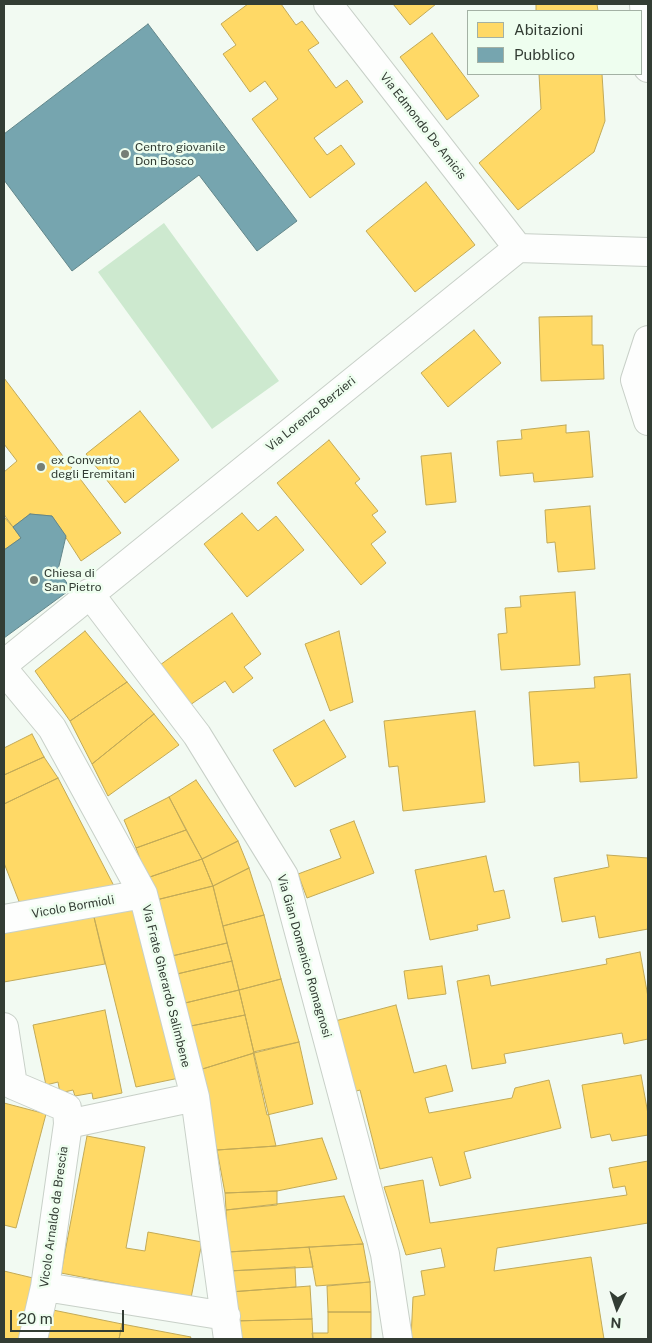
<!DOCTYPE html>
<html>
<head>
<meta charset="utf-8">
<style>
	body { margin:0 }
	#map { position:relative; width:652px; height:1343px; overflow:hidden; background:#f2faf2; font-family:"Public Sans",sans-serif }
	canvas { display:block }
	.frame { position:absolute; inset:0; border:5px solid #333d34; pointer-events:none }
	.legend { position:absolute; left:467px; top:10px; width:175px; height:65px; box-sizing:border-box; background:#eefeef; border:1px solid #a3b1a4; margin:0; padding:6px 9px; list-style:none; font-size:15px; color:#333d34 }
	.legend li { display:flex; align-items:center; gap:10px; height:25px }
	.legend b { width:25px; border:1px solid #a3b1a4 }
	.north { position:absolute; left:592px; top:1283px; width:50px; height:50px; -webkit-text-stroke:4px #eefeef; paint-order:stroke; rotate:184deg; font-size:14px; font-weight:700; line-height:20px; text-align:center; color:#333d34 }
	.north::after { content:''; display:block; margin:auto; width:18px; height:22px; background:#333d34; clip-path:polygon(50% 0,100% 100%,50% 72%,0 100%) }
	.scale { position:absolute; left:10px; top:1310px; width:114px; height:22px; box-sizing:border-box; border:2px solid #333d34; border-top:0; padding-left:6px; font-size:15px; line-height:18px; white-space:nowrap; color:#333d34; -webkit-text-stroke:4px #eefeef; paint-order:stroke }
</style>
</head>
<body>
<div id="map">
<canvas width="652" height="1343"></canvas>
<div class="frame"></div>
<ul class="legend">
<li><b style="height:14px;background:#ffd966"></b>Abitazioni</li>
<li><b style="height:14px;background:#76a5af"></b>Pubblico</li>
</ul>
<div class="north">N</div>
<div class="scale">20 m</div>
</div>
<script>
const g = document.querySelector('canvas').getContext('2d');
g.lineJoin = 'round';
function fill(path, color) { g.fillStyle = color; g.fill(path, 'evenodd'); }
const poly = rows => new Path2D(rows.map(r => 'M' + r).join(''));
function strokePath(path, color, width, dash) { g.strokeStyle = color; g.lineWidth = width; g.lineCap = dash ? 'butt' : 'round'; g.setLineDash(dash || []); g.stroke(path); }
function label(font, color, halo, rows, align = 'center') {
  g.font = font + ' "Public Sans",sans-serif'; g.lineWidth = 5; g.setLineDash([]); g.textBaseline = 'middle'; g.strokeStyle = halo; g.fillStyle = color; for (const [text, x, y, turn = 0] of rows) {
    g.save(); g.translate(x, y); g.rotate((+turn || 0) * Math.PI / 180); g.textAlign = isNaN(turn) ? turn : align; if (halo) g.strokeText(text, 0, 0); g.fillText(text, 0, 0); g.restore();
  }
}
const green = poly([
	[164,223,279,381,212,429,98,272]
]);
const homes = poly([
	[248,4,281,4,296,25,302,21,319,43,308,50,336,88,347,80,363,102,314,138,327,155,341,145,355,164,310,198,252,119,278,99,265,81,250,92,223,54,236,45,221,24,248,4],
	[393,4,436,4,410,25,393,4],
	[536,4,597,4,598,11,536,11,536,4],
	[432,33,479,96,447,120,400,57,432,33],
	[539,74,602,74,605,121,594,152,518,210,479,163,541,109,539,74],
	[426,182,475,245,415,292,366,231,426,182],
	[592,316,592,345,603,345,604,379,541,381,539,317,592,316],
	[474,330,501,363,448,407,421,373,474,330],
	[4,378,121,533,81,561,52,516,30,514,13,527,4,517,4,472,17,461,4,444,4,378],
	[140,411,179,460,125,503,86,454,140,411],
	[566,425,566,433,589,431,593,477,534,482,533,473,500,476,497,441,522,439,521,430,566,425],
	[329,440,360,479,355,483,378,511,372,515,386,532,371,544,386,563,361,585,277,483,329,440],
	[451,453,456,502,426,505,421,456,451,453],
	[590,506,595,569,558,572,555,542,547,543,545,510,590,506],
	[242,513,258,531,276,516,304,550,247,597,204,544,242,513],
	[5,516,21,538,4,550,4,517,5,516],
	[575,592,580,665,501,670,498,634,507,633,505,608,521,607,520,596,575,592],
	[232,613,261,654,244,667,253,678,233,693,225,681,190,705,160,665,232,613],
	[85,631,127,682,70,721,35,671,85,631],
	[339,631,353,702,330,711,305,644,339,631],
	[630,674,637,778,580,782,579,762,534,766,529,692,595,688,594,677,630,674],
	[127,682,154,714,92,764,70,721,127,682],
	[475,711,485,802,403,811,398,766,389,767,384,721,475,711],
	[154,714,179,745,108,796,92,764,154,714],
	[324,720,346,757,295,787,273,750,324,720],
	[32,734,44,757,4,775,4,748,32,734],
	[44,757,58,778,4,804,4,775,44,757],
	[58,778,114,886,20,904,4,863,4,804,58,778],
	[196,780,238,841,202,859,169,797,196,780],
	[169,797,186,830,136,848,124,820,169,797],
	[354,821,374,873,307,898,298,874,341,858,330,830,354,821],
	[186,830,202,859,147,878,136,848,186,830],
	[238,841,249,868,213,886,202,859,238,841],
	[607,855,648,858,648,929,599,938,595,916,562,922,554,878,609,867,607,855],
	[486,856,494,892,504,890,510,918,477,925,478,930,430,940,415,870,486,856],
	[202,859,213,886,156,900,147,878,202,859],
	[249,868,264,915,223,926,213,886,249,868],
	[213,886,227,943,172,956,156,900,213,886],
	[134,906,184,1077,136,1087,93,913,134,906],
	[93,913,105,964,4,982,4,929,93,913],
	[264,915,281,979,239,990,223,926,264,915],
	[227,943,232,961,177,974,172,956,227,943],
	[640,952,648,997,648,1039,624,1044,622,1033,504,1054,506,1063,472,1069,457,981,489,975,491,986,607,964,606,959,640,952],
	[232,961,239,990,181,1004,177,974,232,961],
	[442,966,446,994,408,999,404,971,442,966],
	[281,979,299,1042,254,1053,239,990,281,979],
	[239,990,245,1015,186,1027,181,1004,239,990],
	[396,1005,414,1073,446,1065,453,1091,425,1098,429,1113,512,1098,515,1088,549,1080,561,1128,464,1152,471,1178,440,1186,432,1157,380,1169,360,1090,353,1092,335,1021,396,1005],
	[105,1010,122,1093,93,1099,92,1093,75,1096,73,1090,60,1093,58,1082,46,1085,33,1025,105,1010],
	[245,1015,254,1053,196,1071,186,1027,245,1015],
	[299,1042,313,1104,267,1115,253,1052,299,1042],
	[254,1053,276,1146,217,1150,196,1071,254,1053],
	[641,1075,648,1114,648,1135,612,1141,610,1134,591,1138,582,1085,641,1075],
	[4,1103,46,1114,16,1228,4,1225,4,1103],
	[87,1136,145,1147,126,1248,145,1251,148,1232,202,1242,191,1298,61,1273,87,1136],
	[322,1138,337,1179,277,1191,225,1193,217,1150,276,1146,322,1138],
	[648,1161,648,1223,497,1248,494,1271,591,1257,604,1339,411,1339,413,1297,425,1295,421,1271,445,1267,441,1248,406,1255,384,1187,423,1180,430,1223,627,1195,625,1186,613,1188,609,1168,648,1161],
	[277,1191,277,1205,226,1210,225,1193,277,1191],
	[344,1196,363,1244,228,1252,226,1210,344,1196],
	[363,1244,370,1282,316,1286,309,1247,363,1244],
	[309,1247,313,1267,229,1271,228,1252,309,1247],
	[295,1267,296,1287,230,1292,229,1271,295,1267],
	[4,1271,33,1278,19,1339,4,1339,4,1271],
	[370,1282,371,1312,328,1312,327,1286,370,1282],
	[310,1286,312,1319,233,1321,230,1292,310,1286],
	[48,1309,122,1324,119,1339,42,1339,48,1309],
	[328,1312,371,1312,371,1339,313,1339,312,1333,328,1333,328,1312],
	[312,1319,313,1339,234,1339,233,1321,312,1319],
	[122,1324,191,1337,190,1339,119,1339,122,1324]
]);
const public = poly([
	[148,24,297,221,257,251,199,175,72,271,4,180,4,134,148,24],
	[30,514,52,516,66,536,58,570,71,589,4,638,4,550,21,538,13,527,30,514]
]);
const minor = poly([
	[328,4,518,248],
	[89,593,197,735,284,876,385,1254,398,1339],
	[4,664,518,248,648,252],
	[4,670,52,728,143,894,195,1097,228,1339],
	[4,919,143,894],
	[4,1027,13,1085,67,1108,68,1124,45,1287,33,1339],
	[68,1124,195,1097],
	[45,1287,226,1316]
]);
const secondary = poly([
	[644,4,648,68],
	[648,340,635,380,648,421]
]);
const markers = [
	[125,154,5,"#767f76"],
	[41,467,5,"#767f76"],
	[34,580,5,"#767f76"]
];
const streetNames = [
	["Via Edmondo De Amicis",423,126,52],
	["Via Lorenzo Berzieri",311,414,-39],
	["Vicolo Bormioli",73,907,-10],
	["Via Gian Domenico Romagnosi",304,956,74],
	["Via Frate Gherardo Salimbene",166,986,76],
	["Vicolo Arnaldo da Brescia",54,1217,-82]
];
const poiNames = [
	["Centro giovanile",135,147],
	["Don Bosco",135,161],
	["ex Convento",51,460],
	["degli Eremitani",51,474],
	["Chiesa di",44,573],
	["San Pietro",44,587]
];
fill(green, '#cde9cf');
fill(homes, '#ffd966');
strokePath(homes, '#c2aa57', 1);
fill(public, '#76a5af');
strokePath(public, '#62868a', 1);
strokePath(minor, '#c8d0c8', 30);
strokePath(secondary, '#c8d0c8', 30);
strokePath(minor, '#fdfefd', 28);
strokePath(secondary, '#fdfefd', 28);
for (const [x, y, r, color] of markers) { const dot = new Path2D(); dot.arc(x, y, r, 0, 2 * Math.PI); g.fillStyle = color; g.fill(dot); strokePath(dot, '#eefeef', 2); }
label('12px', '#333d34', '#eefeef', streetNames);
label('12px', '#333d34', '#eefeef', poiNames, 'left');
</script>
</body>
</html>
